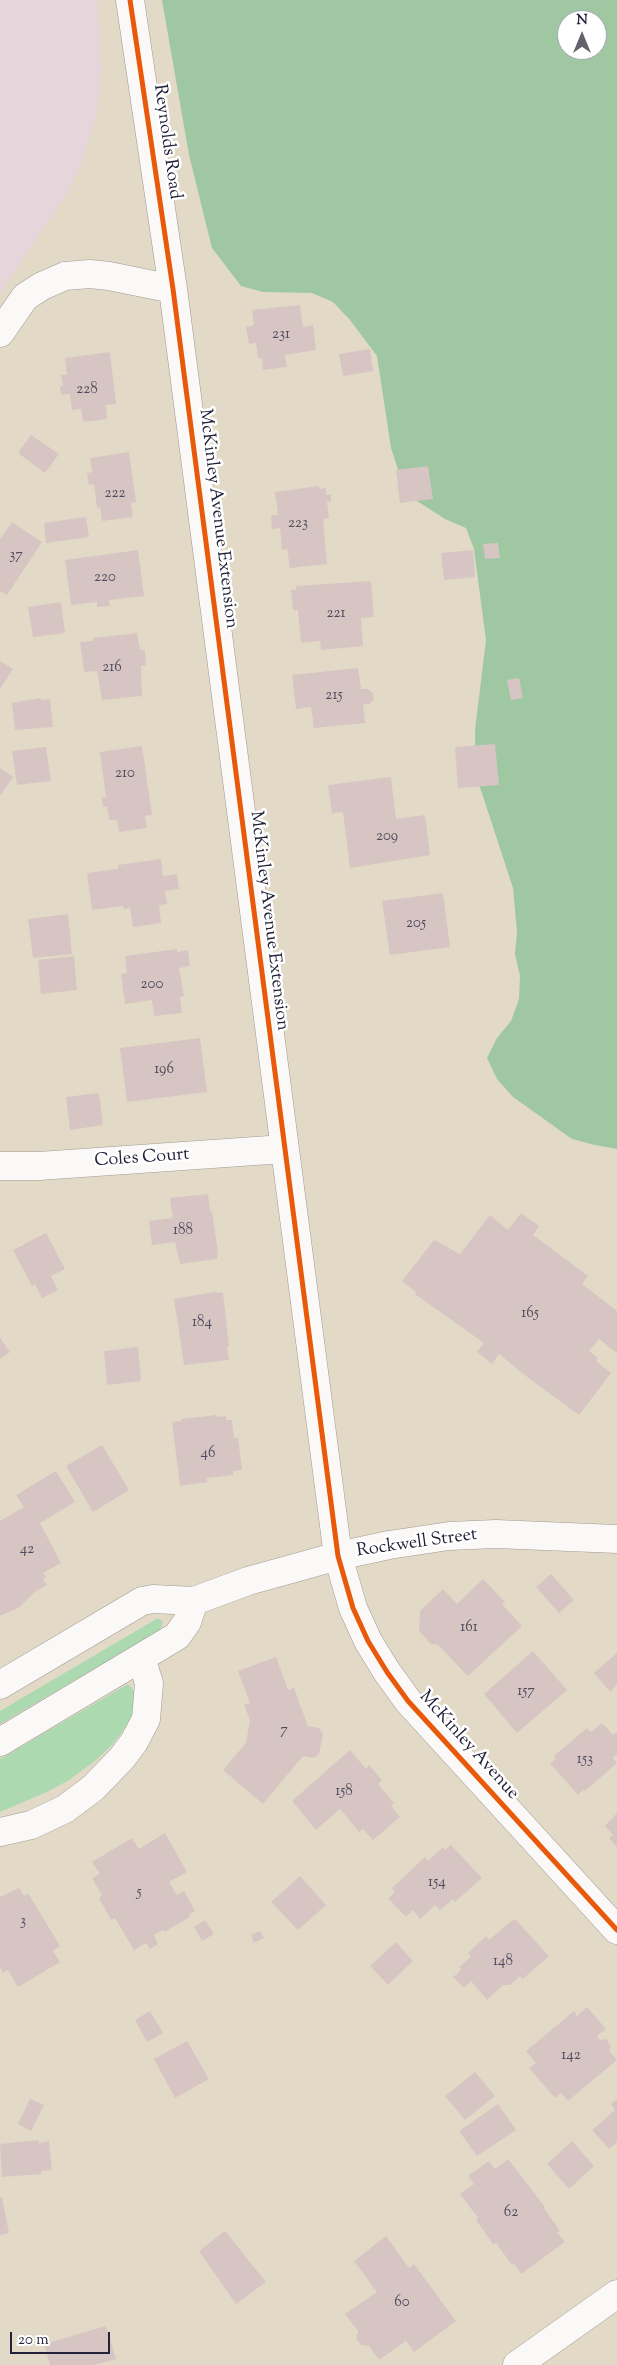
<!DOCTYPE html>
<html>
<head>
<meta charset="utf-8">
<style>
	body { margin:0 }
	#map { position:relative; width:617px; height:2365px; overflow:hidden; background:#e2dac7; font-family:"Sorts Mill Goudy",serif }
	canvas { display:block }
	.north { position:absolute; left:557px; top:10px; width:50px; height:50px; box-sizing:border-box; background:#fff; border:1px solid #a7a7b1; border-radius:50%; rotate:0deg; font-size:14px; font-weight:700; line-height:20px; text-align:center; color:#22223b }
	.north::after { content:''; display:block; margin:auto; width:18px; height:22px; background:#65626c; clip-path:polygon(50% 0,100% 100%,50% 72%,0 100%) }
	.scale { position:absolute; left:10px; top:2332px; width:100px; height:22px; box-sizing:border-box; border:2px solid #22223b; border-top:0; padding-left:6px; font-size:15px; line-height:18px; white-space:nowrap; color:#22223b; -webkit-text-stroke:4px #fff; paint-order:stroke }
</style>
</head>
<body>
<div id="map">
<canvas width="617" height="2365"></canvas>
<div class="north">N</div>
<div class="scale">20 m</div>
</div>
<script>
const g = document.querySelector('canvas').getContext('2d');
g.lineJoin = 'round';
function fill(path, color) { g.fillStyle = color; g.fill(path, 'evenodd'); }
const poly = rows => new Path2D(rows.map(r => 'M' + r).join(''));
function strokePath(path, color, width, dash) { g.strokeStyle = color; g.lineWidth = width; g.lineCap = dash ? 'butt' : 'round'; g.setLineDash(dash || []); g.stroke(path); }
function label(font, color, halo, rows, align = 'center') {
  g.font = font + ' "Sorts Mill Goudy",serif'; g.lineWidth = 5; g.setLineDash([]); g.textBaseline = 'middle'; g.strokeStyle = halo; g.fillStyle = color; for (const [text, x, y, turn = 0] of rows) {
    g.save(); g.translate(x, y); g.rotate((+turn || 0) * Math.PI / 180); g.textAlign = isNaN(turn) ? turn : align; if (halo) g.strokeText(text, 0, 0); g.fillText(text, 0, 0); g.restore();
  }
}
const built = poly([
	[0,0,97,0,102,68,96,117,80,167,66,195,0,293]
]);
const green = poly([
	[158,1618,163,1622,160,1630,0,1724,0,1711],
	[128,1684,135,1692,135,1708,128,1724,112,1745,95,1761,69,1780,47,1792,0,1812,0,1759]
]);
const forest = poly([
	[162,0,617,0,617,1149,595,1145,572,1139,513,1097,497,1079,487,1058,497,1038,511,1021,519,999,520,976,515,954,517,932,513,888,476,775,475,730,486,640,474,549,466,528,445,519,406,494,391,448,377,356,350,320,333,302,312,293,263,292,241,286,212,248,189,155],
	[567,20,597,20,597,50,567,50]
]);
const building = poly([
	[300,305,303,327,313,325,316,350,285,355,287,367,263,370,262,358,258,358,256,343,249,344,246,327,254,325,252,310],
	[370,349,373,371,343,376,339,354],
	[110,352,116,404,106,405,107,419,83,422,81,409,72,410,70,394,61,395,60,386,63,386,61,375,67,375,65,358],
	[31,435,59,454,45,473,18,453],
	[129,452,136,502,131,503,133,517,102,521,100,507,97,508,94,484,89,485,87,473,92,472,90,458],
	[428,466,433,499,400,503,396,470],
	[319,486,319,489,326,488,326,495,331,494,331,501,327,502,329,518,323,519,327,564,290,568,287,549,282,550,280,528,272,529,271,515,278,515,275,492],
	[86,517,89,537,46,543,44,523],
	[12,522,42,542,7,595,1,591,0,593,0,539],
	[498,543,500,558,485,559,483,544],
	[138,550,144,596,109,600,110,606,97,607,97,602,71,605,65,560],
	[473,550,475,577,444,580,441,553],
	[371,581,374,617,361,618,363,646,321,650,320,641,301,643,298,610,293,610,291,590,296,590,296,586],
	[61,602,65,633,33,637,28,607],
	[137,633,140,650,145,650,146,665,141,666,142,696,102,700,97,671,84,672,80,642,93,641,93,638],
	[0,661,13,669,0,689],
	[358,668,361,689,368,689,373,693,374,699,370,704,363,704,365,723,314,728,311,707,296,709,292,675],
	[519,678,523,698,511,700,507,680],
	[41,698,41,700,50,699,53,727,15,730,12,703],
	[495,744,499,785,458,788,455,747],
	[142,746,152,815,145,816,147,828,119,832,117,820,109,820,107,806,103,807,102,797,106,797,100,752],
	[46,747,51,781,17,785,12,751],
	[0,768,13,777,0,796],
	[391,777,396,819,425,815,430,855,350,868,343,812,332,813,328,785],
	[161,859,163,876,177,874,179,889,165,891,167,904,159,905,161,923,133,927,130,908,124,909,123,906,92,910,87,873,118,869,118,865],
	[443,893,450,947,390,955,382,901],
	[68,914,72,954,33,958,28,919],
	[177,949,177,952,188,950,190,966,179,968,184,996,180,997,182,1013,154,1016,152,1000,125,1004,121,974,127,973,125,956],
	[74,956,77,990,41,994,38,960],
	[200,1038,207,1092,127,1102,120,1048],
	[99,1093,103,1125,70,1130,66,1097],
	[208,1194,210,1211,212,1211,218,1254,217,1259,180,1264,175,1242,152,1245,149,1221,173,1218,170,1198],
	[521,1213,539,1226,533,1235,588,1276,582,1284,617,1311,617,1353,599,1339,589,1351,598,1358,596,1361,611,1373,579,1415,531,1380,499,1354,492,1364,477,1352,484,1343,415,1294,416,1292,402,1281,434,1240,460,1254,490,1215,508,1230],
	[46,1233,65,1269,51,1276,58,1290,42,1298,35,1284,32,1286,13,1250],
	[214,1292,223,1293,229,1346,227,1347,229,1360,184,1365,174,1299],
	[0,1338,10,1352,0,1359],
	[138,1347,141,1381,107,1385,104,1351],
	[217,1415,217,1417,226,1416,226,1420,232,1420,234,1438,238,1438,242,1470,233,1471,233,1475,207,1478,207,1482,180,1486,172,1422,181,1421,181,1419],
	[102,1445,129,1490,93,1512,66,1466],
	[56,1471,75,1502,40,1523,61,1563,43,1573,46,1577,43,1579,47,1585,36,1591,18,1608,0,1616,0,1521,24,1507,16,1495],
	[551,1574,574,1600,559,1613,536,1587],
	[483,1579,505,1602,502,1604,522,1626,468,1676,438,1645,431,1644,419,1631,420,1611,443,1589,457,1604],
	[533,1651,567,1690,517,1733,484,1694],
	[617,1653,617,1685,610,1692,594,1673],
	[276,1657,288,1690,294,1688,308,1726,319,1728,323,1734,319,1754,314,1758,303,1756,263,1804,223,1770,246,1743,250,1720,244,1705,250,1703,238,1671],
	[602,1723,613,1735,617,1732,617,1754,613,1758,617,1763,585,1791,583,1790,578,1795,550,1763,556,1759,554,1756,587,1728,591,1732],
	[350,1750,366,1769,369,1765,382,1780,378,1784,394,1803,391,1806,400,1817,373,1840,363,1829,359,1832,340,1809,316,1830,292,1801],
	[617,1813,617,1847,609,1838,613,1835,605,1826],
	[165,1833,187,1872,169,1882,177,1895,184,1891,195,1911,189,1914,190,1917,164,1932,163,1930,154,1935,158,1944,150,1949,146,1943,134,1950,115,1918,111,1920,99,1898,102,1895,92,1878,100,1874,92,1862,132,1838,139,1849],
	[451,1845,482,1878,455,1902,453,1899,440,1910,435,1905,420,1919,413,1910,406,1917,388,1898,395,1892,392,1888,425,1857,428,1861,443,1847,445,1850],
	[300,1876,326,1905,298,1930,271,1902],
	[19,1888,24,1896,28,1893,60,1946,53,1951,60,1962,18,1987,8,1970,3,1973,0,1967,0,1897],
	[515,1919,549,1956,523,1979,520,1976,510,1985,503,1985,487,2000,471,1981,464,1988,453,1977,461,1970,459,1967,471,1957,468,1953,486,1936,489,1940,510,1922],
	[205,1920,214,1934,202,1941,194,1927],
	[260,1931,264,1938,254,1943,251,1935],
	[396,1942,413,1961,388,1985,370,1966],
	[587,2007,606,2029,597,2036,600,2040,606,2039,611,2046,609,2051,617,2060,568,2101,561,2093,555,2098,529,2068,536,2063,526,2051,574,2011,577,2016],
	[150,2011,163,2033,147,2042,135,2020],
	[187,2041,209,2079,175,2098,154,2059],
	[475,2072,495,2096,465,2120,445,2096],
	[30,2099,44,2105,31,2131,18,2124],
	[617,2099,617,2142,609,2149,592,2130,615,2110,611,2104],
	[498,2104,516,2130,477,2156,459,2131],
	[39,2140,39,2143,49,2141,52,2170,41,2171,42,2174,2,2177,0,2144],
	[572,2141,594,2166,569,2189,547,2164],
	[508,2159,545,2207,544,2208,560,2231,557,2232,565,2242,521,2274,514,2263,512,2265,496,2243,493,2244,476,2220,478,2218,460,2194,474,2184,468,2176,489,2161,495,2169],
	[2,2197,9,2233,0,2235,0,2198],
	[225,2231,266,2282,236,2304,199,2251],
	[386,2236,409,2268,414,2264,456,2321,414,2352,406,2341,379,2360,369,2346,361,2345,356,2339,358,2331,345,2314,377,2292,354,2261],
	[106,2326,116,2359,94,2365,50,2365,44,2344]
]);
const minor = poly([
	[130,0,173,289,338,1556,353,1608,368,1641,387,1672,408,1701,617,1930],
	[0,333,25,297,42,286,65,276,90,274,109,276,173,289],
	[0,1166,39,1166,284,1149],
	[0,1685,142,1601,153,1599,194,1601,248,1581,338,1556,389,1545,449,1536,496,1534,617,1539],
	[0,1742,177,1636,187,1622,194,1601],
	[0,1832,31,1825,65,1809,93,1788,122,1758,134,1742,146,1719,149,1683,141,1658],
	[517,2365,617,2294]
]);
const cycleway = poly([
	[130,0,173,289,338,1556,353,1608,368,1641,387,1672,408,1701,617,1930]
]);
const numberNames = [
	["231",281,335],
	["228",87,390],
	["222",115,494],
	["223",298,524],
	["37",16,556],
	["220",105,578],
	["221",336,614],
	["216",112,668],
	["215",334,696],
	["210",125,774],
	["209",387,837],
	["205",416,924],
	["200",152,985],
	["196",164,1070],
	["188",183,1231],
	["165",530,1314],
	["184",202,1323],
	["46",208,1454],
	["42",27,1550],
	["161",469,1628],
	["157",526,1692],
	["7",284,1731],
	["153",585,1760],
	["158",344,1792],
	["154",437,1883],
	["5",139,1893],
	["3",23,1922],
	["148",503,1962],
	["142",571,2056],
	["62",511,2213],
	["60",402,2303]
];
const streetNames = [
	["Reynolds Road",166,142,82],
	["McKinley Avenue Extension",217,519,83],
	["McKinley Avenue Extension",268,921,83],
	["Coles Court",142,1159,-4],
	["Rockwell Street",417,1544,-8],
	["McKinley Avenue",468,1746,48]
];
fill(built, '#e6d5db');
fill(green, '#acd9b0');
fill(forest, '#9fc7a2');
fill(building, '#d7c5c3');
strokePath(minor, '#9e9a92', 29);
strokePath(minor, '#fbf9f7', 28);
strokePath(cycleway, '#e8590c', 5);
label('15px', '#4f4b5d', null, numberNames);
label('18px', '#22223b', '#fff', streetNames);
</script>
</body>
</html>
